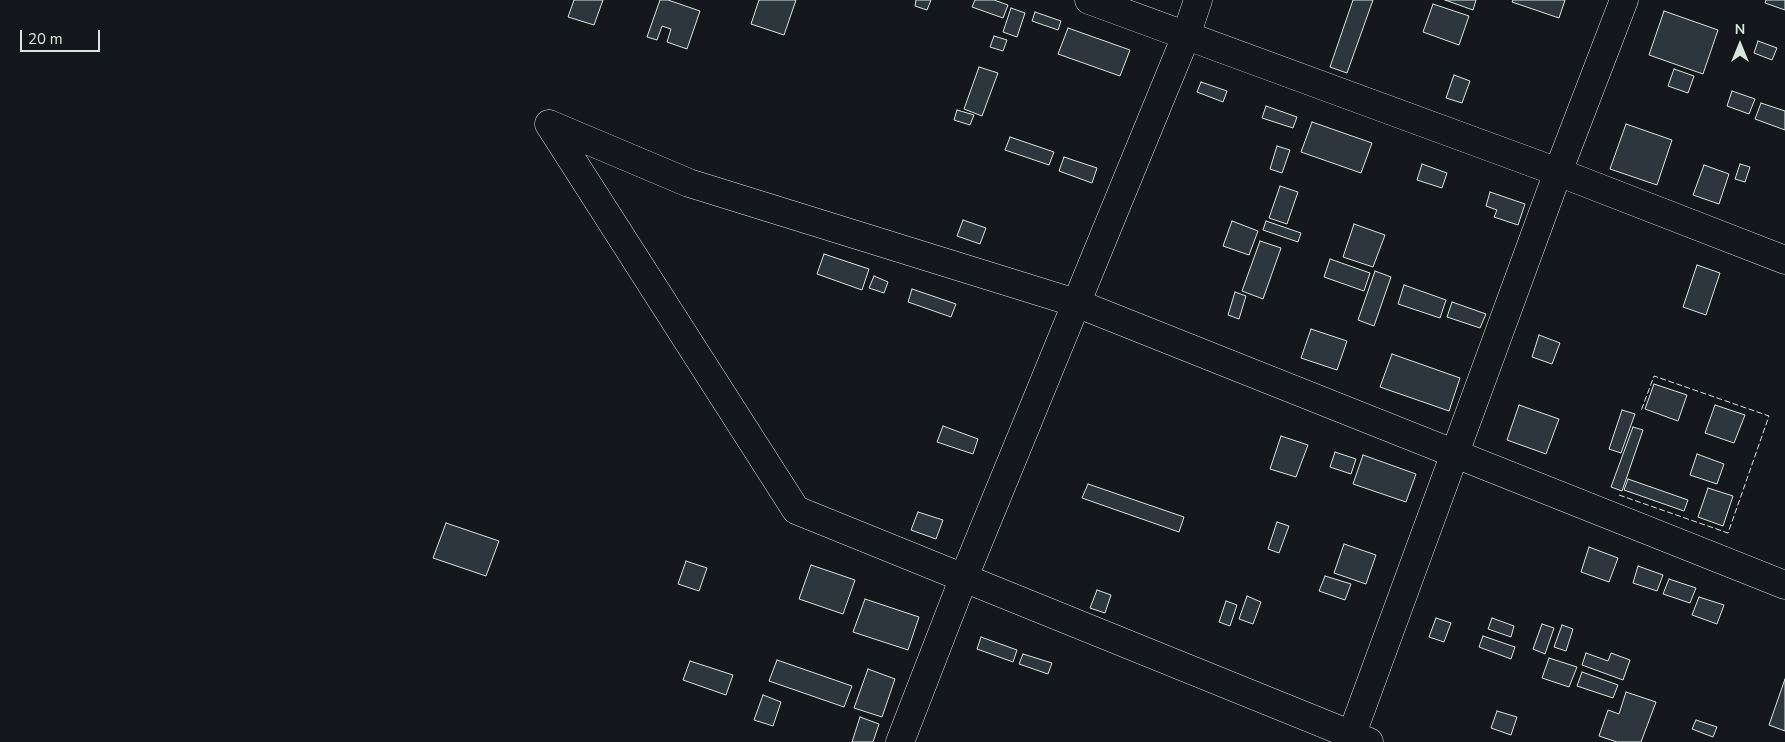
<!DOCTYPE html>
<html>
<head>
<meta charset="utf-8">
<style>
	body { margin:0 }
	#map { position:relative; width:1785px; height:742px; overflow:hidden; background:#14181c; font-family:"Nunito Sans",sans-serif }
	canvas { display:block }
	.north { position:absolute; left:1715px; top:20px; width:50px; height:50px; -webkit-text-stroke:4px #14181c; paint-order:stroke; rotate:0deg; font-size:14px; font-weight:700; line-height:20px; text-align:center; color:#d8e6dc }
	.north::after { content:''; display:block; margin:auto; width:18px; height:22px; background:#d8e6dc; clip-path:polygon(50% 0,100% 100%,50% 72%,0 100%) }
	.scale { position:absolute; left:20px; top:30px; width:80px; height:22px; box-sizing:border-box; border:2px solid #d8e6dc; border-top:0; padding-left:6px; font-size:15px; line-height:18px; white-space:nowrap; color:#d8e6dc; -webkit-text-stroke:4px #14181c; paint-order:stroke }
</style>
</head>
<body>
<div id="map">
<canvas width="1785" height="742"></canvas>
<div class="north">N</div>
<div class="scale">20 m</div>
</div>
<script>
const g = document.querySelector('canvas').getContext('2d');
g.lineJoin = 'round';
function fill(path, color) { g.fillStyle = color; g.fill(path, 'evenodd'); }
const poly = rows => new Path2D(rows.map(r => 'M' + r).join(''));
function strokePath(path, color, width, dash) { g.strokeStyle = color; g.lineWidth = width; g.lineCap = dash ? 'butt' : 'round'; g.setLineDash(dash || []); g.stroke(path); }
const building = poly([
	[574,0,603,0,594,25,568,17,574,0],
	[660,0,668,0,700,11,687,49,667,42,671,29,662,26,657,40,647,37,660,0],
	[759,0,796,0,784,35,751,24,759,0],
	[916,0,931,0,927,10,915,6,916,0],
	[975,0,994,0,1008,5,1003,18,972,7,975,0],
	[1353,0,1373,0,1347,73,1330,67,1353,0],
	[1445,0,1476,0,1473,10,1445,0],
	[1513,0,1565,0,1559,18,1512,2,1513,0],
	[1766,0,1785,0,1785,10,1765,3,1766,0],
	[1433,4,1469,16,1459,45,1423,32,1433,4],
	[1011,8,1025,13,1017,37,1003,32,1011,8],
	[1664,11,1718,30,1703,74,1649,55,1664,11],
	[1035,12,1061,21,1058,30,1032,21,1035,12],
	[1068,28,1130,50,1120,76,1058,54,1068,28],
	[994,36,1007,40,1003,51,990,47,994,36],
	[1758,41,1777,48,1772,60,1754,53,1758,41],
	[979,67,998,73,982,116,964,109,979,67],
	[1674,69,1694,76,1688,93,1668,86,1674,69],
	[1454,75,1470,81,1462,103,1446,98,1454,75],
	[1201,82,1227,91,1223,102,1197,92,1201,82],
	[1732,91,1755,99,1749,114,1727,106,1732,91],
	[1761,103,1785,111,1785,130,1755,119,1761,103],
	[1266,106,1297,117,1293,128,1262,118,1266,106],
	[957,110,974,115,970,125,954,120,957,110],
	[1312,122,1372,143,1361,173,1301,152,1312,122],
	[1626,124,1672,140,1657,185,1610,169,1626,124],
	[1010,137,1054,152,1049,165,1005,150,1010,137],
	[1277,146,1290,150,1282,173,1270,169,1277,146],
	[1064,157,1097,168,1092,183,1059,171,1064,157],
	[1422,164,1447,173,1442,188,1417,180,1422,164],
	[1740,164,1750,167,1745,182,1735,179,1740,164],
	[1704,165,1729,174,1719,204,1693,195,1704,165],
	[1280,186,1298,192,1287,224,1269,218,1280,186],
	[1490,192,1525,204,1518,225,1494,217,1497,210,1486,206,1490,192],
	[963,220,986,228,980,244,957,236,963,220],
	[1232,221,1258,231,1249,255,1223,246,1232,221],
	[1266,221,1301,233,1298,242,1263,230,1266,221],
	[1354,224,1385,235,1373,267,1343,257,1354,224],
	[1260,241,1281,248,1263,299,1242,291,1260,241],
	[824,254,869,269,862,290,817,274,824,254],
	[1330,259,1370,273,1364,291,1324,277,1330,259],
	[1697,265,1720,273,1706,315,1683,307,1697,265],
	[1375,271,1391,277,1374,326,1358,320,1375,271],
	[874,276,888,282,884,293,869,288,874,276],
	[1404,285,1446,300,1440,318,1398,304,1404,285],
	[912,289,956,304,951,317,908,302,912,289],
	[1235,292,1246,296,1239,319,1228,315,1235,292],
	[1452,302,1486,314,1480,328,1447,317,1452,302],
	[1311,329,1347,341,1337,370,1301,358,1311,329],
	[1539,335,1560,343,1552,364,1532,357,1539,335],
	[1392,354,1460,378,1449,411,1380,387,1392,354],
	[1654,384,1687,395,1678,421,1645,409,1654,384],
	[1519,405,1559,419,1546,454,1507,440,1519,405],
	[1715,405,1745,415,1734,443,1705,433,1715,405],
	[1622,410,1635,414,1621,453,1609,449,1622,410],
	[943,426,978,439,973,454,937,442,943,426],
	[1633,427,1643,430,1622,491,1611,487,1633,427],
	[1281,436,1308,445,1296,477,1270,469,1281,436],
	[1335,452,1356,459,1351,474,1330,467,1335,452],
	[1697,454,1724,464,1717,484,1690,475,1697,454],
	[1363,455,1416,474,1406,502,1353,484,1363,455],
	[1628,479,1688,500,1684,511,1624,490,1628,479],
	[1088,484,1184,517,1179,532,1082,498,1088,484],
	[1708,488,1733,496,1723,526,1698,517,1708,488],
	[918,512,943,520,936,539,911,530,918,512],
	[1277,522,1289,526,1279,553,1268,549,1277,522],
	[446,523,499,541,486,576,433,558,446,523],
	[1344,544,1376,555,1366,584,1334,573,1344,544],
	[1589,547,1618,558,1609,582,1581,572,1589,547],
	[686,561,707,568,699,591,678,584,686,561],
	[811,565,855,580,843,614,799,599,811,565],
	[1638,566,1663,575,1657,591,1633,583,1638,566],
	[1325,576,1351,584,1345,600,1319,591,1325,576],
	[1669,579,1696,588,1690,603,1663,594,1669,579],
	[1097,590,1111,595,1105,613,1090,608,1097,590],
	[1247,596,1261,602,1253,624,1239,619,1247,596],
	[1699,597,1724,605,1717,624,1692,615,1699,597],
	[865,599,919,617,908,650,853,632,865,599],
	[1226,601,1237,605,1230,626,1219,622,1226,601],
	[1436,618,1451,623,1444,642,1429,637,1436,618],
	[1492,618,1514,626,1511,637,1488,629,1492,618],
	[1542,624,1554,628,1545,654,1533,649,1542,624],
	[1562,625,1573,629,1566,651,1554,647,1562,625],
	[1483,636,1515,647,1511,659,1479,647,1483,636],
	[981,637,1017,650,1013,662,977,649,981,637],
	[1586,653,1608,661,1611,653,1630,660,1623,680,1582,665,1586,653],
	[1023,654,1052,663,1048,674,1019,664,1023,654],
	[1549,658,1577,667,1569,687,1542,678,1549,658],
	[777,660,852,686,844,707,769,681,777,660],
	[690,661,733,675,726,695,683,680,690,661],
	[868,669,895,679,882,717,854,708,868,669],
	[1582,672,1618,685,1613,698,1577,686,1582,672],
	[1785,679,1785,731,1769,725,1785,679],
	[1626,692,1656,702,1641,742,1617,742,1599,736,1608,710,1619,714,1626,692],
	[763,695,781,702,773,726,754,720,763,695],
	[1497,711,1517,717,1511,735,1491,728,1497,711],
	[860,717,879,724,873,742,852,742,860,717],
	[1696,720,1717,727,1713,737,1692,729,1696,720]
]);
const minor = poly([
	[1089,0,1558,172,1785,260],
	[549,124,689,183,1076,303,1785,585],
	[549,124,796,510,1369,742],
	[900,742,964,577,1186,36,1198,0],
	[1349,742,1558,172,1624,0]
]);
const fence = poly([
	[1619,495,1728,533,1769,416,1654,376,1641,411]
]);
fill(building, '#2c363c');
strokePath(building, '#d8e6dc', 1);
strokePath(minor, '#d8e6dc', 29);
strokePath(minor, '#14181c', 28);
strokePath(fence, '#d8e6dc', 1, [6, 2.5]);
</script>
</body>
</html>
